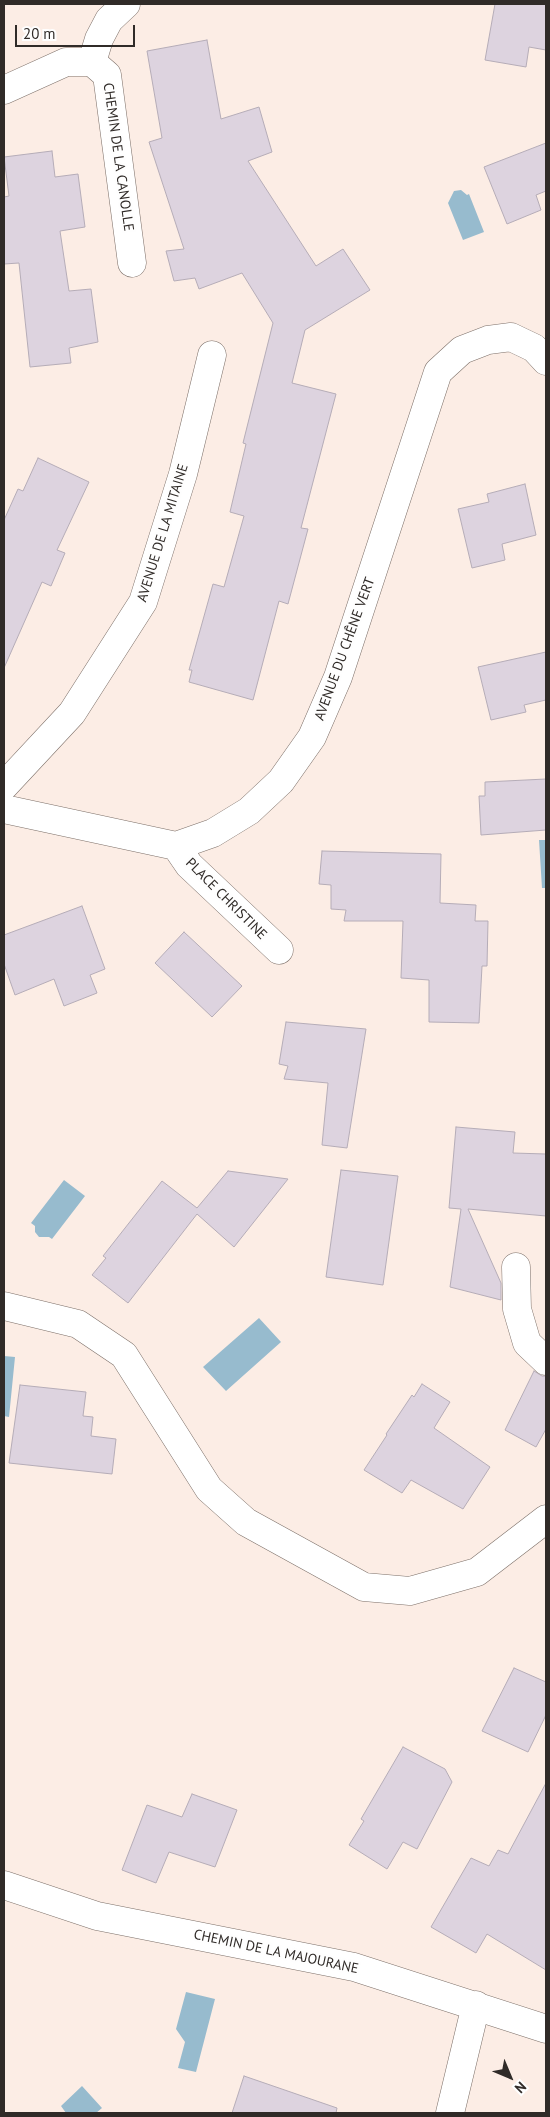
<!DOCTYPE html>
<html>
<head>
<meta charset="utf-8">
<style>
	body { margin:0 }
	#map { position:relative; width:550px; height:2117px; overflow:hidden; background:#fcede5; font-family:"PT Sans",sans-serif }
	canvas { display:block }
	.frame { position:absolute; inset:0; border:5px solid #302b28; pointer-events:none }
	.north { position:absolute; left:485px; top:2052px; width:50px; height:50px; -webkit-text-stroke:4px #fefefe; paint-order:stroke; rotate:135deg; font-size:14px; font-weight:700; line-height:20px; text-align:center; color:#302b28 }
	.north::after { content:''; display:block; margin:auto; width:18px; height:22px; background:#302b28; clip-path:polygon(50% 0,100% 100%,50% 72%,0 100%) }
	.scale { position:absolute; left:15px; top:25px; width:120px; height:22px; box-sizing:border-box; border:2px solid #302b28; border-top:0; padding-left:6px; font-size:15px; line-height:18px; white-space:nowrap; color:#302b28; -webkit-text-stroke:4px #fefefe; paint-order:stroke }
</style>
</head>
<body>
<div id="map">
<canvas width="550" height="2117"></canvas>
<div class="frame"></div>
<div class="north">N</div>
<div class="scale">20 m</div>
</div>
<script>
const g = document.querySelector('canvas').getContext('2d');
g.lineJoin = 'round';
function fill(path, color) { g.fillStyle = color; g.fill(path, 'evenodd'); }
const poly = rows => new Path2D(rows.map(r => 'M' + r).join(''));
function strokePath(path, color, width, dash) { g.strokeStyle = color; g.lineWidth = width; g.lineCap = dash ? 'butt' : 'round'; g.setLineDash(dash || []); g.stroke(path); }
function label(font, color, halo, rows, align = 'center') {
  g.font = font + ' "PT Sans",sans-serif'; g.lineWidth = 5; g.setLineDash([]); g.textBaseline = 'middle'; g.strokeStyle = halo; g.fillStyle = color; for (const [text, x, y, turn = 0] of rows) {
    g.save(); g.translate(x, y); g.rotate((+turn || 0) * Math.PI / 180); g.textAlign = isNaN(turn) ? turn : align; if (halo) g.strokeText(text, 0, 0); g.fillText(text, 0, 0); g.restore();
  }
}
const water = poly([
	[461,190,467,195,469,194,484,232,463,240,448,203,454,191],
	[539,840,546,840,546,888,542,888],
	[64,1180,85,1196,52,1239,49,1237,39,1237,35,1232,35,1226,31,1223],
	[259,1318,281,1342,226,1391,203,1367],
	[4,1356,15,1357,9,1417,4,1416],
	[186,1992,215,1999,196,2072,178,2068,185,2042,176,2029],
	[82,2086,102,2108,96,2113,66,2113,61,2106]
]);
const building = poly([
	[495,4,546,4,546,50,529,47,526,67,485,60,495,4],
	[207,40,221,119,259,107,272,152,248,161,316,266,343,249,370,290,305,330,292,383,336,394,301,528,308,529,288,604,279,601,253,700,189,682,192,670,189,670,213,584,224,587,244,516,230,512,246,444,243,443,273,323,242,273,199,289,195,278,174,281,166,251,184,249,149,142,162,138,147,51,207,40],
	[546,143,546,191,536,195,541,210,507,224,484,167,546,143],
	[52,151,55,177,78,174,85,227,60,231,69,291,91,289,98,342,69,348,71,363,30,367,19,263,4,264,4,197,9,196,4,157,52,151],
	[38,458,89,482,57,550,65,553,51,586,42,582,4,668,4,520,18,489,23,491,38,458],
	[525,484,536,535,502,544,505,560,472,568,458,509,489,502,487,494,525,484],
	[546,652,546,700,524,705,526,712,491,720,478,667,546,652],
	[546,779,546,830,481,835,479,796,485,796,485,782,546,779],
	[322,851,441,854,440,903,476,905,475,921,488,921,487,966,482,966,479,1023,429,1022,429,980,401,978,403,921,344,921,346,910,331,909,331,885,319,884,322,851],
	[82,906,105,969,90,975,97,993,64,1006,54,979,15,995,4,964,4,935,82,906],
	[184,932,242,986,212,1017,155,963,184,932],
	[286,1022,366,1029,347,1148,322,1145,328,1083,284,1079,288,1066,279,1064,286,1022],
	[456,1127,515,1132,513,1153,546,1154,546,1216,468,1209,501,1283,501,1300,450,1287,461,1209,449,1208,456,1127],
	[341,1170,398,1176,383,1285,326,1277,341,1170],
	[228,1171,288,1179,234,1247,197,1214,128,1303,92,1275,106,1258,103,1256,162,1181,197,1208,228,1171],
	[534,1371,542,1376,546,1376,546,1429,536,1447,505,1430,534,1371],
	[422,1384,450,1402,434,1428,490,1467,463,1509,411,1480,402,1493,364,1470,387,1435,386,1434,412,1395,414,1397,422,1384],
	[20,1385,86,1392,83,1416,93,1417,91,1436,116,1439,112,1474,9,1463,20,1385],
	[514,1668,546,1682,546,1715,528,1752,482,1731,514,1668],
	[403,1747,445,1769,452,1782,417,1849,403,1842,387,1869,349,1845,364,1821,361,1819,403,1747],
	[546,1783,546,1970,487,1934,476,1953,431,1927,471,1858,489,1866,498,1850,508,1854,546,1783],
	[192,1794,237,1810,215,1867,169,1852,156,1883,122,1870,147,1805,182,1817,192,1794],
	[244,2076,337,2108,336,2113,232,2113,244,2076]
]);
const minor = poly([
	[92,62,99,39,109,20,126,4],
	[4,90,66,62,92,62,107,75,132,263],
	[4,786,72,713,143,602,183,474,212,355],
	[4,809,176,846,213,833,249,811,281,781,312,737,338,677,438,372,462,350,488,340,511,337,534,348,546,361],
	[176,846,189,865,279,950],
	[516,1267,517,1309,527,1343,546,1361],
	[4,1306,78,1324,124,1355,209,1489,246,1522,364,1587,410,1591,477,1572,546,1519],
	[4,1885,97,1916,354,1967,546,2029],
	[450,2113,476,2005]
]);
const streetNames = [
	["CHEMIN DE LA CANOLLE",118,157,82],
	["AVENUE DE LA MITAINE",163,533,-73],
	["AVENUE DU CHÊNE VERT",345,649,-70],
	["PLACE CHRISTINE",226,899,45],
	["CHEMIN DE LA MAJOURANE",276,1952,12]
];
fill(water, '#97bbce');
fill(building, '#ddd3df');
strokePath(building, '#b5acb7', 1);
strokePath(minor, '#7d7069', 29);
strokePath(minor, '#fff', 28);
label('14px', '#302b28', '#fefefe', streetNames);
</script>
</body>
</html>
